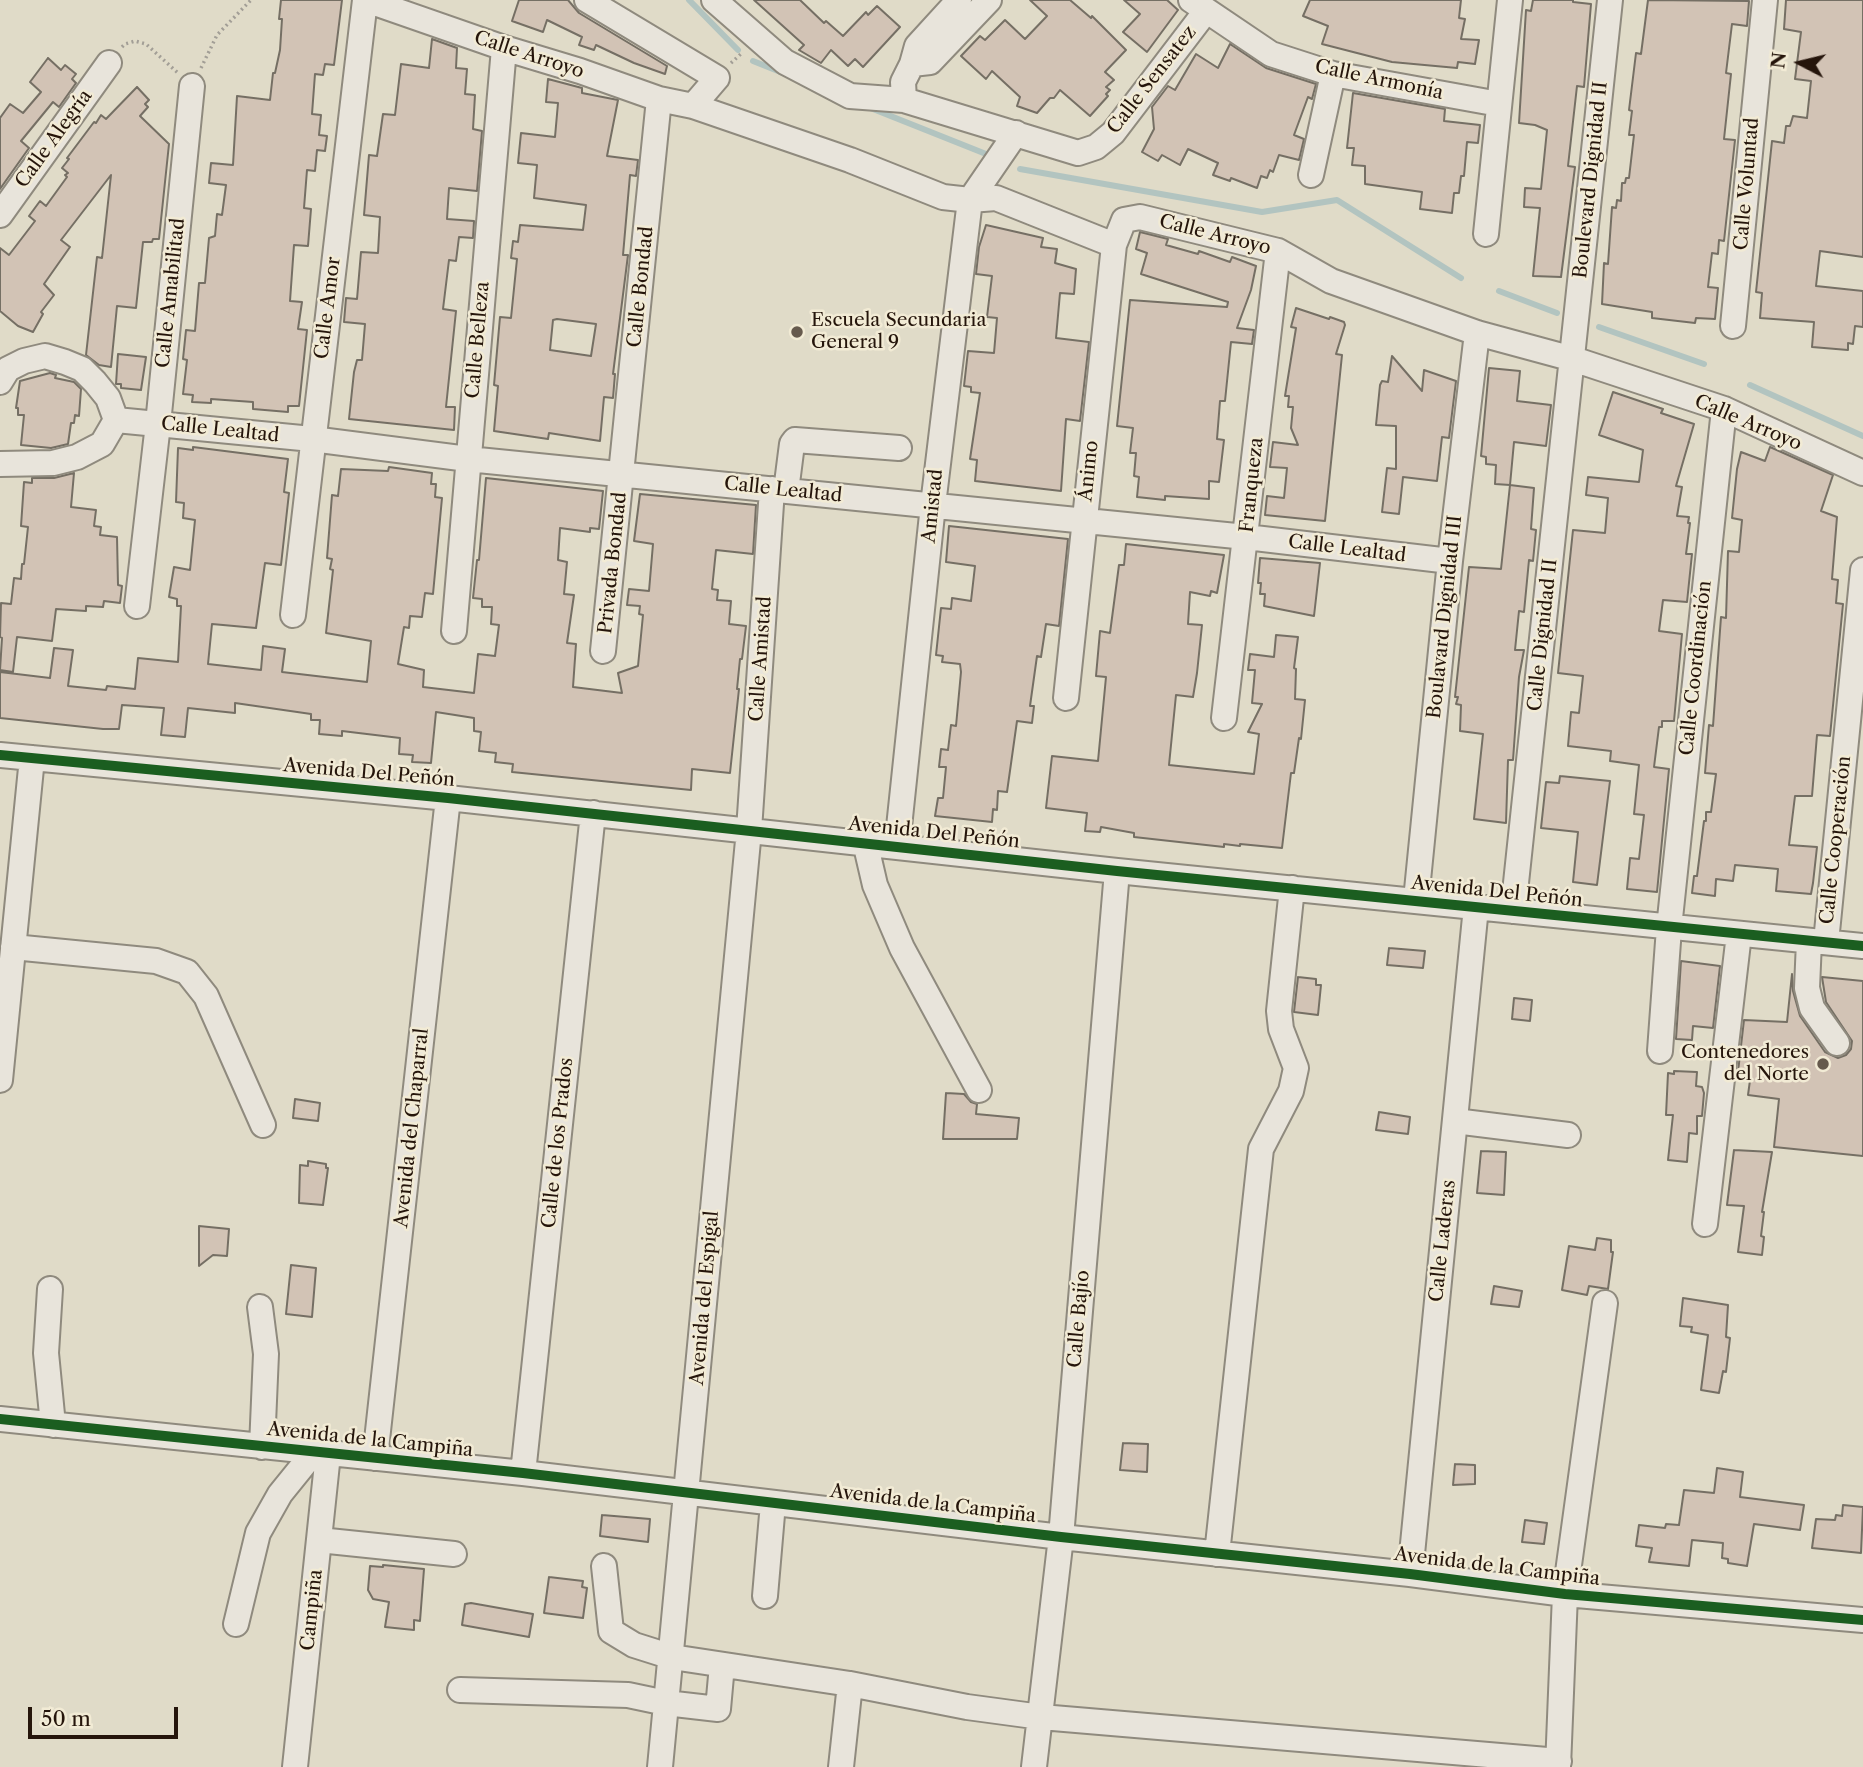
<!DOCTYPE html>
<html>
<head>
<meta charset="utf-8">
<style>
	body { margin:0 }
	#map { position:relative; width:1863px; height:1767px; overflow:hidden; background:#e0dbc8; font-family:"Libre Caslon Text",serif }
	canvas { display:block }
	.north { position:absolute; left:1765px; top:28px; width:70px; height:70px; -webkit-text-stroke:5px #f2ebd5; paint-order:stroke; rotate:277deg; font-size:19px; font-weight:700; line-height:28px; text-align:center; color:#25150b }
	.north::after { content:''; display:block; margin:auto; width:24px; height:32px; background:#25150b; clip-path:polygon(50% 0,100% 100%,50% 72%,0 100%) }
	.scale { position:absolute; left:28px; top:1707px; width:150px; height:32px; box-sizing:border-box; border:4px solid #25150b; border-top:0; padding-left:9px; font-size:21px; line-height:24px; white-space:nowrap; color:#25150b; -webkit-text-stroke:5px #f2ebd5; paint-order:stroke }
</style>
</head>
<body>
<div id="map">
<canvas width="1863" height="1767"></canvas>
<div class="north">N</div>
<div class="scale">50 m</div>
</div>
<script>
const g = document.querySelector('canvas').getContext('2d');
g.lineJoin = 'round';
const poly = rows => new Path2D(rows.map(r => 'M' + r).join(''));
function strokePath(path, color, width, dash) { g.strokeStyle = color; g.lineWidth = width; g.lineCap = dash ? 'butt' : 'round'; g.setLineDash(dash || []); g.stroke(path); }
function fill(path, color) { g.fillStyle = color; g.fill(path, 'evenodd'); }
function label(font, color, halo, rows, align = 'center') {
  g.font = font + ' "Libre Caslon Text",serif'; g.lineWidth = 5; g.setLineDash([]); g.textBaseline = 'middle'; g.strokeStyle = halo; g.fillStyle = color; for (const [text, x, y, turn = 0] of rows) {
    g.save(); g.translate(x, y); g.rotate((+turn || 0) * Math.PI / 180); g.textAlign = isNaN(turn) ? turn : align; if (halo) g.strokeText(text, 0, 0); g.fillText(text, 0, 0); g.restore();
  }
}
const stream = poly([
	[689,0,738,50],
	[753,61,783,73],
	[868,107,986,154],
	[1020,169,1262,212,1337,200,1461,278],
	[1499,291,1557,313],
	[1599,327,1704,364],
	[1750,385,1863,436]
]);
const building = poly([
	[281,0,342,0,334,65,325,64,323,75,315,74,312,114,321,115,319,135,327,136,325,151,317,150,315,171,307,170,304,208,311,209,308,246,294,245,290,301,302,302,298,329,307,330,299,406,288,406,288,412,253,409,253,402,211,399,211,403,192,402,193,395,183,394,187,360,183,359,186,330,195,331,199,283,205,283,209,238,215,236,217,214,222,215,226,185,209,183,211,163,233,165,237,96,270,100,273,73,275,73,280,50,282,19,279,19,281,0],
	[519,0,568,0,579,13,667,66,665,74,634,63,596,45,594,50,579,45,582,37,547,20,543,32,512,21,519,0],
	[754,0,800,0,824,23,826,21,843,36,866,12,868,15,877,6,900,27,863,67,855,59,848,66,831,50,821,63,799,50,804,45,754,0],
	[1030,0,1070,0,1091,18,1092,16,1126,50,1105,72,1114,80,1106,87,1110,90,1106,94,1108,96,1090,116,1060,90,1054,98,1050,98,1037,113,1017,106,1020,97,992,71,986,79,961,56,980,36,985,40,1005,20,1025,39,1047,16,1030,0],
	[1124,0,1167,0,1178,10,1147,52,1123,32,1140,14,1124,0],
	[1310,0,1461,0,1459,18,1465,19,1461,39,1479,40,1475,64,1458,62,1457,68,1392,62,1322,44,1328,26,1303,16,1310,0],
	[1533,0,1573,0,1573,2,1591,4,1584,87,1577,86,1568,166,1575,167,1561,277,1533,276,1540,208,1524,207,1525,188,1541,189,1547,130,1535,125,1519,123,1526,10,1531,11,1533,0],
	[1648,0,1749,1,1747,26,1732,24,1726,73,1731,74,1724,139,1735,140,1724,241,1719,240,1718,254,1712,253,1708,287,1718,288,1715,319,1696,318,1695,323,1652,318,1652,312,1602,304,1604,263,1608,264,1612,207,1616,208,1617,200,1621,201,1622,183,1625,183,1626,178,1629,178,1634,135,1629,135,1632,111,1629,110,1636,53,1641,54,1648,0],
	[1786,0,1863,0,1863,257,1820,251,1816,286,1863,291,1863,327,1855,326,1853,344,1848,343,1848,350,1812,347,1814,322,1760,318,1762,293,1756,292,1772,141,1784,143,1786,126,1790,126,1793,116,1807,118,1811,81,1795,79,1801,32,1784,29,1786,0],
	[432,39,457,48,456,68,467,69,465,94,475,95,473,129,482,131,477,191,449,188,447,219,474,221,473,238,459,237,456,261,449,260,443,309,456,311,446,407,455,407,454,430,349,419,354,372,357,360,362,360,365,324,344,322,346,298,357,299,361,252,378,253,380,217,364,215,369,155,377,156,383,114,395,115,401,64,429,68,432,39],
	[1230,44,1266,68,1316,84,1312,99,1308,97,1294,135,1304,139,1299,160,1279,155,1273,172,1270,170,1267,178,1261,176,1257,188,1231,178,1230,181,1213,175,1218,163,1188,149,1180,165,1162,155,1158,161,1142,152,1154,129,1152,107,1168,86,1175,90,1196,54,1218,68,1230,44],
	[48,58,61,70,65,65,76,74,72,79,76,83,59,107,53,102,21,141,29,148,0,189,0,118,10,104,23,113,41,92,30,82,48,58],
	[548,79,582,88,582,93,618,100,607,156,638,160,636,176,630,175,623,255,628,255,613,374,615,374,613,398,604,397,600,441,549,433,548,439,494,431,498,386,494,385,500,317,511,318,517,259,511,258,513,241,518,242,520,225,583,230,586,205,534,198,537,165,518,163,521,133,555,137,558,103,546,102,548,79],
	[557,319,596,324,591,356,550,350,553,320,557,319],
	[137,87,149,100,145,104,148,107,140,116,169,144,159,239,153,239,152,242,143,242,136,308,117,306,111,367,99,365,86,355,97,257,102,258,111,175,61,240,70,247,44,284,54,295,41,312,43,314,33,332,18,326,0,311,0,248,9,255,35,221,29,216,40,201,46,206,67,177,65,175,68,173,62,168,69,159,67,158,94,122,96,123,101,115,106,119,137,87],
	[1353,93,1445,109,1444,121,1480,125,1478,143,1467,142,1464,176,1461,176,1459,193,1454,193,1452,213,1420,209,1422,192,1365,184,1365,166,1352,165,1354,148,1347,148,1353,93],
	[986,225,1043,238,1041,247,1057,249,1055,263,1076,269,1074,294,1060,293,1056,338,1089,342,1080,421,1066,419,1061,491,975,481,977,460,970,459,980,393,971,392,971,387,964,386,968,351,994,353,997,318,987,317,992,276,976,274,979,247,986,225],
	[1140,232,1168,239,1166,245,1198,254,1199,251,1230,262,1232,257,1256,266,1251,290,1237,328,1254,330,1252,344,1231,342,1225,401,1220,401,1217,439,1224,440,1219,482,1209,481,1209,499,1165,496,1165,500,1137,497,1139,477,1134,476,1136,453,1130,453,1133,428,1117,426,1130,300,1227,307,1228,302,1141,274,1147,253,1136,249,1140,232],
	[1296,308,1329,319,1330,317,1344,322,1345,325,1336,354,1342,355,1325,521,1265,515,1267,496,1284,498,1287,468,1270,467,1273,442,1298,445,1291,428,1293,407,1288,407,1289,396,1285,396,1296,328,1291,327,1296,308],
	[118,354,146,357,141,390,121,388,121,384,116,384,118,354],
	[1392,356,1422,391,1424,370,1456,381,1449,438,1442,437,1437,481,1403,477,1399,514,1382,512,1387,468,1396,469,1396,426,1376,425,1380,385,1382,381,1388,382,1392,356],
	[1489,368,1520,371,1517,401,1551,405,1546,446,1514,442,1510,485,1495,484,1496,465,1486,464,1486,457,1481,456,1489,368],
	[50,373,56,375,55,378,74,382,81,389,79,416,75,415,74,423,71,423,68,444,51,448,21,445,24,415,18,415,18,408,16,408,20,381,50,373],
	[1613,392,1663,409,1661,413,1694,424,1676,486,1682,487,1677,516,1689,517,1688,523,1690,523,1686,554,1692,554,1687,602,1663,600,1659,631,1682,634,1674,721,1662,721,1662,727,1659,727,1654,767,1669,769,1657,892,1627,889,1630,858,1639,859,1644,815,1634,814,1639,765,1610,761,1611,751,1568,746,1571,712,1579,713,1583,676,1558,673,1573,530,1605,533,1608,498,1586,495,1588,477,1639,482,1643,450,1599,435,1613,392],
	[193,447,288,459,284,492,289,493,281,565,265,563,256,628,212,624,208,664,261,670,263,646,285,649,282,672,367,682,371,641,326,633,333,570,330,569,332,559,327,558,332,495,338,496,341,469,388,471,389,467,432,473,431,484,436,484,435,497,442,498,433,594,425,593,422,617,410,616,409,628,404,627,398,664,424,670,423,687,474,693,478,654,495,656,499,625,491,624,492,607,482,607,482,599,473,598,477,560,479,560,486,478,603,491,599,529,590,528,590,532,560,528,558,560,567,562,564,594,574,595,567,643,576,644,573,687,622,693,618,673,638,666,643,615,639,614,640,606,627,605,629,589,649,591,653,544,634,541,640,494,756,505,753,554,716,550,712,589,718,590,717,600,731,601,729,624,746,626,742,659,740,659,737,689,739,689,730,773,692,769,691,790,512,772,513,764,495,762,496,753,479,751,481,732,474,731,474,718,436,712,431,763,412,762,413,755,399,754,400,738,342,731,342,736,319,734,320,720,311,720,311,714,235,703,235,713,188,708,185,737,161,735,164,708,122,705,119,729,103,729,0,718,0,672,50,678,54,648,73,650,68,686,106,690,107,686,135,689,138,658,178,662,181,606,177,606,177,599,169,597,174,567,190,570,195,520,183,518,184,503,176,502,178,448,193,450,193,447],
	[1770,447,1833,475,1821,511,1837,517,1832,579,1838,580,1836,603,1843,604,1830,736,1817,735,1812,796,1795,796,1789,845,1817,847,1813,883,1811,894,1776,891,1778,869,1735,865,1733,881,1716,879,1715,896,1692,893,1694,876,1697,876,1704,821,1706,821,1706,812,1711,812,1716,774,1705,773,1709,725,1713,726,1721,617,1726,618,1728,551,1739,552,1742,520,1732,518,1737,469,1741,452,1765,461,1770,447],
	[74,473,71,507,96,510,94,526,101,527,100,535,117,537,118,585,122,586,120,603,104,601,103,607,86,606,86,611,56,609,52,641,17,637,13,672,0,670,2,638,0,637,1,603,11,604,14,578,21,579,22,564,24,564,28,527,21,526,24,482,32,483,32,478,54,478,74,473],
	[1510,485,1534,488,1531,529,1536,530,1533,561,1529,560,1524,612,1519,611,1515,650,1524,650,1519,677,1513,760,1508,760,1506,823,1474,819,1483,734,1460,731,1461,705,1456,704,1458,697,1455,697,1469,567,1501,569,1510,485],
	[949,526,1068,539,1059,626,1046,624,1041,657,1037,656,1030,706,1034,706,1032,723,1017,721,1007,792,998,791,997,810,993,809,992,822,935,816,938,798,943,798,946,767,939,767,941,749,948,750,951,725,956,726,961,672,960,664,942,662,943,656,936,655,941,608,951,609,952,598,971,601,975,566,946,562,949,526],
	[1126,544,1224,555,1217,593,1211,591,1210,596,1190,592,1188,624,1202,625,1197,673,1193,697,1176,695,1169,765,1254,774,1259,734,1248,732,1262,704,1252,703,1255,670,1248,670,1250,654,1274,657,1276,635,1298,637,1294,668,1296,669,1295,699,1305,700,1301,739,1299,738,1294,773,1291,773,1282,848,1240,844,1240,846,1224,844,1224,847,1134,837,1134,833,1101,827,1100,832,1085,831,1087,813,1046,808,1052,756,1098,761,1106,677,1096,676,1100,631,1110,633,1119,565,1124,565,1126,544],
	[1260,558,1320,563,1314,616,1264,606,1265,594,1260,594,1261,583,1258,583,1260,558],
	[1560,776,1610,781,1597,885,1573,882,1578,832,1541,828,1546,782,1559,783,1560,776],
	[1389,948,1425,951,1423,968,1387,965,1389,948],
	[1681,961,1720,966,1713,1028,1693,1026,1692,1040,1676,1039,1681,961],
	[1792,974,1793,991,1800,1016,1825,1052,1838,1058,1846,1055,1851,1049,1852,1041,1826,1002,1822,977,1863,981,1863,1156,1774,1147,1779,1099,1748,1095,1751,1073,1738,1072,1744,1020,1787,1022,1792,974],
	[1298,977,1316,979,1316,985,1321,985,1318,1015,1294,1012,1298,977],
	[1514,998,1532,1000,1530,1021,1512,1019,1514,998],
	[1674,1071,1697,1072,1696,1086,1702,1087,1704,1093,1702,1116,1697,1116,1697,1134,1689,1133,1687,1162,1668,1160,1673,1115,1666,1115,1668,1073,1674,1074,1674,1071],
	[946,1093,964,1094,971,1102,977,1104,976,1114,1019,1118,1017,1139,943,1139,946,1093],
	[295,1099,320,1103,318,1121,293,1118,295,1099],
	[1379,1112,1410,1117,1408,1134,1376,1130,1379,1112],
	[1734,1150,1772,1152,1762,1212,1764,1212,1761,1236,1764,1237,1762,1255,1738,1252,1744,1206,1727,1205,1734,1150],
	[1481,1151,1506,1152,1504,1195,1477,1193,1481,1151],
	[308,1161,326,1164,326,1168,328,1168,323,1205,299,1203,300,1165,308,1166,308,1161],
	[199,1226,229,1229,227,1256,213,1255,199,1266,199,1226],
	[1597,1238,1611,1240,1611,1252,1613,1252,1608,1289,1589,1286,1587,1295,1562,1290,1569,1246,1595,1250,1597,1238],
	[291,1265,316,1268,312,1317,286,1314,291,1265],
	[1494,1286,1522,1291,1519,1307,1491,1304,1494,1286],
	[1683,1298,1728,1305,1726,1337,1730,1338,1726,1372,1723,1371,1719,1393,1701,1390,1708,1335,1691,1332,1692,1327,1680,1326,1683,1298],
	[1123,1443,1148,1444,1147,1472,1120,1470,1123,1443],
	[1455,1464,1475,1465,1475,1484,1453,1485,1455,1464],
	[1717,1468,1743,1472,1740,1497,1804,1505,1800,1530,1754,1524,1747,1566,1728,1563,1728,1559,1722,1558,1723,1543,1692,1540,1689,1566,1649,1562,1652,1548,1636,1546,1639,1525,1665,1528,1666,1524,1679,1525,1684,1490,1714,1493,1717,1468],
	[1843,1505,1863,1507,1861,1553,1812,1548,1816,1519,1835,1520,1836,1515,1842,1516,1843,1505],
	[602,1515,650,1519,648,1542,600,1536,602,1515],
	[1525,1520,1547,1523,1544,1544,1522,1542,1525,1520],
	[383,1565,424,1569,420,1621,414,1620,414,1630,385,1627,389,1602,373,1599,368,1590,370,1566,383,1567,383,1565],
	[549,1577,583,1581,582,1587,587,1588,583,1618,544,1613,549,1577],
	[471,1603,533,1614,529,1637,462,1625,465,1604,471,1603]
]);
const path = poly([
	[122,47,125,44,135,41,146,44,178,73],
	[731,63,743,52],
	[201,68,217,35,251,0]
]);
const minor = poly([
	[366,0,504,48,580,71,659,99,693,106,850,160,943,197,970,200,996,198,1114,245,1124,220,1140,217,1278,251,1331,281,1477,333,1573,359,1724,409,1863,473],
	[587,0,717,78,693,106],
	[714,0,785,62,850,96,904,100,1078,153,1096,147,1113,133,1206,11],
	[1191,0,1271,54,1333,74,1499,104],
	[912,64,930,62,989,0],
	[904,100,903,82,912,64,917,46,959,0],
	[1311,175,1333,74],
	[0,215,109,63],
	[1486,234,1510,0],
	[1733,326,1765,0],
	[0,382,8,369,24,361,45,356,65,362,82,369,95,382,108,398,116,420],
	[116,420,312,439,468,459,1246,537,1450,561],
	[0,464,53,463,77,457,102,444,116,420],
	[786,491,792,444,795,440,899,448],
	[137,606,158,424,192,86],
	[293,615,365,0],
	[454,631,504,48],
	[603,651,659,99],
	[1066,698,1114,245],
	[1224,718,1278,251],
	[0,755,448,798,1117,871,1863,946],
	[865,842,875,885,902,948,979,1090],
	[897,846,933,505,970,200,1016,133],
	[1416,900,1450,561,1477,333],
	[1513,911,1610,0],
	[1809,941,1807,988,1812,1008,1837,1043],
	[1826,942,1863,570],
	[13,947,156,961,187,972,206,996,263,1125],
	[1660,1051,1669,928,1724,409],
	[0,1080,32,758],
	[1455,1121,1568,1135],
	[1705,1224,1739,934],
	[50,1289,46,1353,53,1425],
	[260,1307,266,1354,262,1447],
	[0,1419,523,1473,1061,1537,1410,1574,1565,1594,1863,1620],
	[375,1458,448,798],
	[523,1473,593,813],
	[319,1540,454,1554],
	[1217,1554,1261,1149,1291,1091,1296,1068,1281,1029,1279,1011,1292,888],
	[604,1566,611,1631,634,1645,672,1657,850,1684],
	[1410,1574,1476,907],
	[765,1596,773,1503],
	[236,1624,258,1533,280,1494,314,1452],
	[460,1690,628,1695,666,1703,718,1709,722,1665],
	[295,1767,328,1454],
	[660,1767,749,830,772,489],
	[841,1767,850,1684,967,1707,1041,1717,1559,1761],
	[1034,1767,1061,1537,1117,871],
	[1558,1767,1565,1594,1605,1303]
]);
const cycleway = poly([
	[0,755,448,798,1117,871,1863,946],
	[0,1419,523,1473,1061,1537,1410,1574,1565,1594,1863,1620]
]);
const markers = [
	[797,332,7,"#665a4d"],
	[1823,1064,7,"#665a4d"]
];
const streetNames = [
	["Calle Arroyo",529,55,18],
	["Calle Sensatez",1152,80,-52],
	["Calle Armonía",1379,80,12],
	["Calle Alegría",54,139,-54],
	["Boulevard Dignidad II",1591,180,-84],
	["Calle Voluntad",1747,184,-85],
	["Calle Arroyo",1215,235,14],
	["Calle Bondad",641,287,-84],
	["Calle Amabilitad",171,293,-84],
	["Calle Amor",328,308,-83],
	["Calle Belleza",478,340,-85],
	["Calle Arroyo",1748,423,23],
	["Calle Lealtad",220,430,6],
	["Ánimo",1089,471,-84],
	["Franqueza",1252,485,-84],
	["Calle Lealtad",783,490,6],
	["Amistad",933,506,-84],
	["Calle Lealtad",1347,549,7],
	["Privada Bondad",613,563,-84],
	["Boulavard Dignidad III",1445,617,-84],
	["Calle Dignidad II",1543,635,-84],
	["Calle Amistad",761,659,-86],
	["Calle Coordinación",1696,668,-84],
	["Avenida Del Peñón",369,773,5],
	["Avenida Del Peñón",934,833,6],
	["Calle Cooperación",1836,840,-84],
	["Avenida Del Peñón",1497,892,6],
	["Avenida del Chaparral",412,1128,-84],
	["Calle de los Prados",558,1143,-84],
	["Calle Laderas",1443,1241,-84],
	["Avenida del Espigal",705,1298,-85],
	["Calle Bajío",1079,1319,-85],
	["Avenida de la Campiña",370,1440,6],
	["Avenida de la Campiña",933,1504,7],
	["Avenida de la Campiña",1497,1567,7],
	["Campiña",312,1610,-84]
];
const poiNames = [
	["Escuela Secundaria",811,321],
	["General 9",811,343],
	["Contenedores",1809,1053,"right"],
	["del Norte",1809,1075,"right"]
];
strokePath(stream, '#b2c4c0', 6);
fill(building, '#d2c3b5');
strokePath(building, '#756f64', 2);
strokePath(minor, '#8f8a7e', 28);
strokePath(path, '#a29e96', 3.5, [2, 3.5]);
strokePath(minor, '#e8e4db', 24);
strokePath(cycleway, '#1b5e20', 10);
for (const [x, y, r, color] of markers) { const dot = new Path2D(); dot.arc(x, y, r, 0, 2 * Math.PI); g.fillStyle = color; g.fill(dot); strokePath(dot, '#f2ebd5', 2.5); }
label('19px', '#25150b', '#f2ebd5', streetNames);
label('19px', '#25150b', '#f2ebd5', poiNames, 'left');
</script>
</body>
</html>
